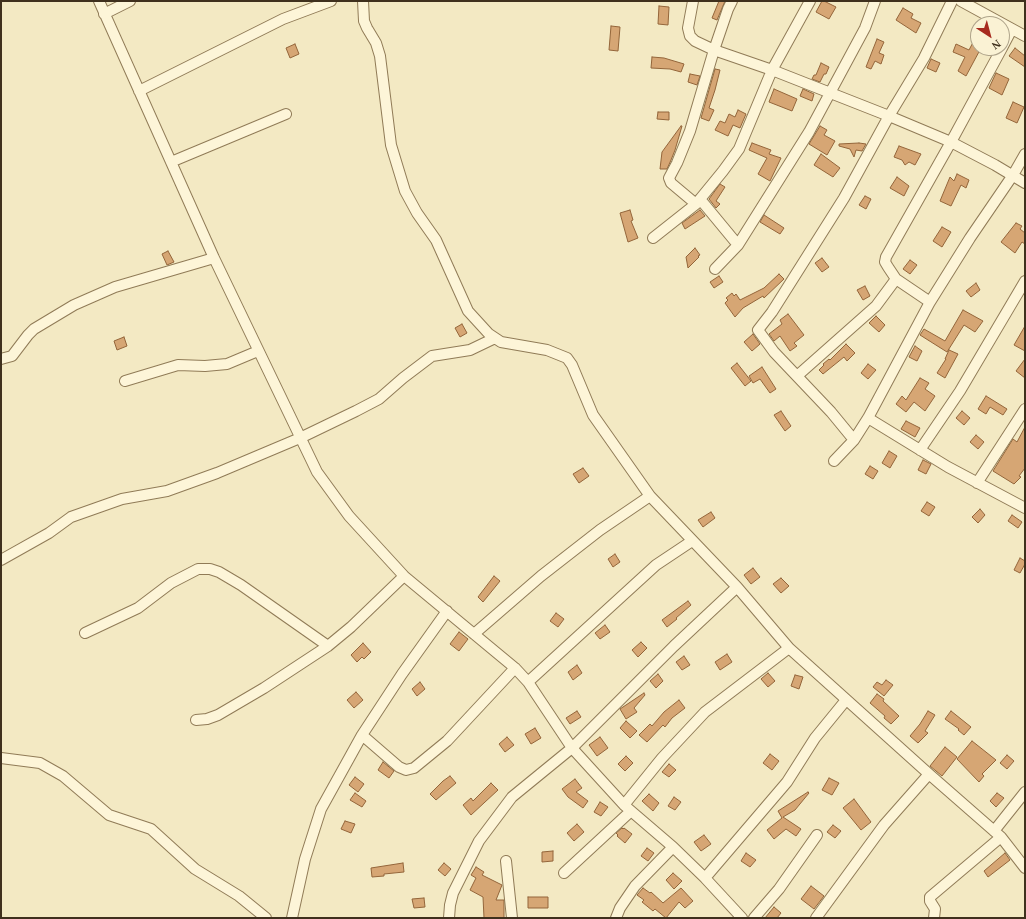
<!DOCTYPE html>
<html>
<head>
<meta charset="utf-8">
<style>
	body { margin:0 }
	#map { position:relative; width:1026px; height:919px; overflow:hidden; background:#f3e9c3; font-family:"Times New Roman",serif }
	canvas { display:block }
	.frame { position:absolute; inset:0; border:2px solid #3f301d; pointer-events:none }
	.north { position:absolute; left:970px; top:16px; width:40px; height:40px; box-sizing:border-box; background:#faf2d4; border:1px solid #afa48b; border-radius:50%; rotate:144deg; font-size:11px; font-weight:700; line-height:16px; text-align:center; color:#3f301d }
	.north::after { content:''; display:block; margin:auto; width:14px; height:18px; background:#a72b1f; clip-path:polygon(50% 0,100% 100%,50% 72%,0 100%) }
</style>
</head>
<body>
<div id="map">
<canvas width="1026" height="919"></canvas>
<div class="frame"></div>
<div class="north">N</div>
</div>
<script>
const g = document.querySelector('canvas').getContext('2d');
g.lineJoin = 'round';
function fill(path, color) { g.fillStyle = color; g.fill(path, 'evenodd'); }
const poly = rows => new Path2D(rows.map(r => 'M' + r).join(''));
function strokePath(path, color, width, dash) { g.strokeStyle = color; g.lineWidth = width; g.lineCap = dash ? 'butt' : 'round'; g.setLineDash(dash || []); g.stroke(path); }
const building = poly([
	[719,1,725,1,717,20,712,18,719,1],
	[822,1,824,1,836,7,829,19,816,12,822,1],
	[659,6,669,7,668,25,658,24,659,6],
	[903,8,913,14,911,18,921,23,916,33,896,20,903,8],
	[611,26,620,27,618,51,609,50,611,26],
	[978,33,978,48,981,48,966,76,958,71,965,57,953,52,956,44,969,50,978,33],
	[877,39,884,42,879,53,884,55,881,64,875,61,871,69,866,67,877,39],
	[295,44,299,54,290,58,286,48,295,44],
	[1015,48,1025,56,1025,67,1009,56,1015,48],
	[652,57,664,58,684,64,681,72,670,69,651,68,652,57],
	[931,59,940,63,936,72,927,68,931,59],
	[821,63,829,67,826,74,824,74,820,82,812,79,814,75,816,75,821,63],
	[715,69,720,70,715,90,709,108,714,110,709,121,701,118,715,69],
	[996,73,1009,79,1002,95,989,88,996,73],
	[690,74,700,76,697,85,688,82,690,74],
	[774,89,797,99,792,111,769,102,774,89],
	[803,89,814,94,812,101,800,96,803,89],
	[1013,102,1024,107,1017,123,1006,118,1013,102],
	[738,110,746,114,740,128,733,125,728,136,715,130,720,121,725,123,729,114,735,117,738,110],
	[658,112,669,112,669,120,657,119,658,112],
	[681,126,682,126,675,150,671,160,667,169,660,169,662,152,681,126],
	[820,126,827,130,824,135,835,141,827,155,809,144,820,126],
	[752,143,771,150,769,154,781,158,770,181,758,174,767,158,749,150,752,143],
	[859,143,866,144,862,151,856,150,854,157,850,149,839,146,839,144,859,143],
	[899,146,921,154,915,165,909,162,905,165,902,160,894,157,899,146],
	[821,154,840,168,833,177,814,165,821,154],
	[957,174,969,180,966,188,961,185,951,206,940,201,950,177,954,181,957,174],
	[897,177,909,186,904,196,890,188,897,177],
	[720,184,725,187,716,201,720,204,716,208,709,199,720,184],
	[865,196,871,199,866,209,859,205,865,196],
	[630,210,633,220,631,221,638,238,628,242,620,213,630,210],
	[700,210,705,216,685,229,682,223,700,210],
	[764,215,784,228,780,234,760,222,764,215],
	[1016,223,1022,226,1020,229,1025,233,1025,244,1022,242,1015,253,1001,242,1016,223],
	[942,227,951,232,942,247,933,241,942,227],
	[695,248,700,255,698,256,699,257,688,268,686,257,695,248],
	[168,251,174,262,167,265,162,254,168,251],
	[822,258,829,267,822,272,815,263,822,258],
	[910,260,917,265,910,274,903,269,910,260],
	[779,274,784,279,764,298,763,296,743,308,735,317,725,303,728,300,726,298,732,293,734,296,736,294,740,300,764,288,779,274],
	[719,276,723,282,714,288,710,282,719,276],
	[976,283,980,290,971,297,966,291,976,283],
	[865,286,870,296,863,300,857,290,865,286],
	[963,310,983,321,975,332,964,325,947,352,920,335,924,329,945,341,963,310],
	[788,314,804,335,794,343,797,346,790,351,780,336,774,341,769,334,782,324,780,320,788,314],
	[876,316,885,325,879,332,869,323,876,316],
	[462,324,467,333,460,337,455,328,462,324],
	[1025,326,1025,351,1014,345,1025,326],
	[753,334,760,344,752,351,744,342,753,334],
	[124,337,127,346,117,350,114,341,124,337],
	[846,344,855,353,847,361,844,357,823,374,819,370,824,365,823,364,829,359,830,360,846,344],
	[915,346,922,351,917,361,909,357,915,346],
	[949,350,958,354,945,378,937,373,946,359,945,359,949,350],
	[1025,359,1025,378,1016,371,1025,359],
	[737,363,751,381,745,386,731,368,737,363],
	[868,364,876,370,868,379,861,373,868,364],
	[762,367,776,389,770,393,760,379,753,383,749,376,762,367],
	[920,378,929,383,925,389,935,396,925,411,914,402,906,412,896,404,902,396,906,400,920,378],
	[986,396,1007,409,1003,415,990,407,986,414,978,409,986,396],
	[781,411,791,426,785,431,774,415,781,411],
	[962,411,970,418,964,425,956,418,962,411],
	[906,421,920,428,915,437,901,429,906,421],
	[1025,427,1025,468,1019,476,1021,477,1014,484,993,471,1013,439,1017,442,1025,427],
	[976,435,984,442,978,449,970,442,976,435],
	[889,451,897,456,890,468,882,463,889,451],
	[923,460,931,464,926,474,918,470,923,460],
	[870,466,878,471,873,479,865,474,870,466],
	[583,468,589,476,579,483,573,474,583,468],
	[927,502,935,507,929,516,921,511,927,502],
	[980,509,985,515,978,523,972,517,980,509],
	[711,512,715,518,703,527,698,520,711,512],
	[1012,515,1022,522,1018,528,1008,521,1012,515],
	[615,554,620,562,613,567,608,559,615,554],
	[1020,558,1025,561,1025,564,1020,573,1014,570,1020,558],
	[753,568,760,577,751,584,744,575,753,568],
	[494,576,500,581,483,602,478,597,494,576],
	[781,578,789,586,781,593,773,584,781,578],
	[688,601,691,605,676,618,677,619,667,627,662,620,688,601],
	[556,613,564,619,558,627,550,621,556,613],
	[605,625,610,632,600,639,595,633,605,625],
	[459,632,468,639,459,651,450,644,459,632],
	[641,642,647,648,638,657,632,650,641,642],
	[363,643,371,652,364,659,362,657,357,662,351,655,363,643],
	[727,654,732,662,720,670,715,662,727,654],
	[684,656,690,665,682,670,676,662,684,656],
	[577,665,582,673,573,680,568,672,577,665],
	[768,673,775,681,768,687,761,679,768,673],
	[658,674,663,681,656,688,650,681,658,674],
	[795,675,803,677,799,689,791,686,795,675],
	[886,680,893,685,884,696,873,687,877,682,882,685,886,680],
	[420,682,425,689,417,696,412,689,420,682],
	[356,692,363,700,354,708,347,700,356,692],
	[644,693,645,695,634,708,637,712,626,719,620,709,644,693],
	[877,694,884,699,883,701,899,716,891,724,884,718,885,716,870,703,877,694],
	[679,700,685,708,672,718,665,727,663,725,647,742,639,735,650,724,652,726,664,712,679,700],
	[577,711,581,717,570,724,566,718,577,711],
	[928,711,935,715,925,731,928,733,918,743,910,736,920,724,928,711],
	[951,711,971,727,964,735,958,730,959,729,945,719,951,711],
	[626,721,637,731,630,738,620,728,626,721],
	[535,728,541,738,531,744,525,734,535,728],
	[507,737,514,745,505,752,499,744,507,737],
	[600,737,608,748,597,756,589,745,600,737],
	[972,741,996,760,982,774,984,776,979,782,957,759,972,741],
	[945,747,957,757,942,776,930,766,945,747],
	[770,754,779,761,772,770,763,763,770,754],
	[1007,755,1014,761,1007,769,1000,763,1007,755],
	[626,756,633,763,625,771,618,764,626,756],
	[383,762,394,771,389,778,378,770,383,762],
	[669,764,676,770,669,777,662,772,669,764],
	[450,776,456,783,436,800,430,794,443,781,450,776],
	[355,777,364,784,358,792,349,785,355,777],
	[829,778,839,783,832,795,822,790,829,778],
	[575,779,582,788,576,792,588,801,583,808,568,797,562,789,575,779],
	[491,783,498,790,471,815,463,805,471,798,473,801,491,783],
	[808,792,809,793,795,810,783,817,801,829,796,836,786,829,774,839,767,830,782,818,778,811,808,792],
	[355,793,366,801,362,807,350,800,355,793],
	[997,793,1004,798,996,807,990,801,997,793],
	[649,794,659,803,653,811,642,801,649,794],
	[674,797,681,802,675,810,668,806,674,797],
	[854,799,871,822,861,830,843,808,854,799],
	[600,802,608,807,601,816,594,812,600,802],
	[345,821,355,824,351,833,341,829,345,821],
	[577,824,584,832,574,841,567,833,577,824],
	[833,825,841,831,835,838,827,832,833,825],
	[622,828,623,829,624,828,632,834,625,843,617,836,618,835,616,833,622,828],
	[704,835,711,844,701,851,694,842,704,835],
	[647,848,654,853,648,861,641,856,647,848],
	[553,851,553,861,542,862,542,852,553,851],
	[746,853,756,860,750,867,741,861,746,853],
	[1005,853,1010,860,988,877,984,871,1005,853],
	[403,863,404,872,384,874,384,876,372,877,371,868,403,863],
	[444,863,451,869,445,876,438,870,444,863],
	[476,867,484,872,482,875,502,885,496,900,504,900,504,918,484,918,483,897,470,890,476,878,471,875,476,867],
	[673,873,682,881,674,889,666,880,673,873],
	[811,886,824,896,814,909,801,899,811,886],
	[643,888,650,893,651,892,663,903,681,888,693,901,685,908,679,902,666,918,655,909,653,911,642,902,644,900,637,895,643,888],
	[528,897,548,897,548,908,528,908,528,897],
	[424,898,425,907,414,908,412,899,424,898],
	[774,907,781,913,777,918,765,918,774,907]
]);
const minor = poly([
	[99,1,214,258,317,472,349,516,404,576,515,668,528,682,572,748,624,805,673,847,705,878,742,918],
	[363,1,364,21,367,28,376,43,380,56,391,145,405,191,417,213,436,240,468,311,489,334,501,342,547,350,567,358,572,365,593,415,650,496,737,587,789,648,929,774,1001,837,1025,868],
	[693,1,688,28,690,36,695,41,714,50,772,70,889,116,951,142,995,165,1025,183],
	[961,1,1025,36],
	[104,14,130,1],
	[1002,48,1012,29],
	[139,91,283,19,331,1],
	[171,162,286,114],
	[700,199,738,245],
	[696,204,671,183,669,178,677,163,690,131,714,50,728,9,732,1],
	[653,238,696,204,723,171,739,149,772,70,810,1],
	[715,269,738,245,809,132,865,28,875,1],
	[930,302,896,279,888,267,885,262,886,257,951,142,1002,48],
	[1,359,12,356,28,335,34,329,74,305,115,287,214,258],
	[797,376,876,306,896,279],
	[125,381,178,365,205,366,227,364,258,351],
	[868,418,948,467,1025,508],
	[854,440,831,412,774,352,758,330,772,312,844,198,889,116,924,58,952,1],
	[920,450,960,391,1025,281],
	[834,461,854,440,868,418,930,302,970,238,1013,175,1025,154],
	[977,483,1025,409],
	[1,560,49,533,71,517,122,499,167,491,217,473,300,438,356,411,379,399,403,378,432,356,470,350,495,338],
	[85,633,138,608,171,583,198,569,210,569,219,572,241,585,328,646],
	[474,634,541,576,600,530,650,496],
	[528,682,656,565,692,541],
	[196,720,207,719,218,715,264,688,328,646,351,627,404,576],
	[362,735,399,767,406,770,414,768,447,741,515,668],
	[1,758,40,763,63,776,109,815,151,829,195,869,239,896,266,918],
	[624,805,662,758,705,712,789,648],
	[994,831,1025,792],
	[506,861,512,918],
	[564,873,631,811],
	[705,878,787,782,815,738,846,700],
	[292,918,305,859,321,809,362,735,402,674,447,611],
	[449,918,450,905,453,893,479,841,512,797,572,748,674,646,737,587],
	[616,918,620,908,635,886,673,847],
	[754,918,779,889,817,835],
	[816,918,884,825,929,774],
	[934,918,935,909,930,901,930,897,1001,837]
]);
fill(building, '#d6a674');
strokePath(building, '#93653a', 1);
strokePath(minor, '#907b57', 12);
strokePath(minor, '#fdf5d8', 10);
</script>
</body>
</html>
